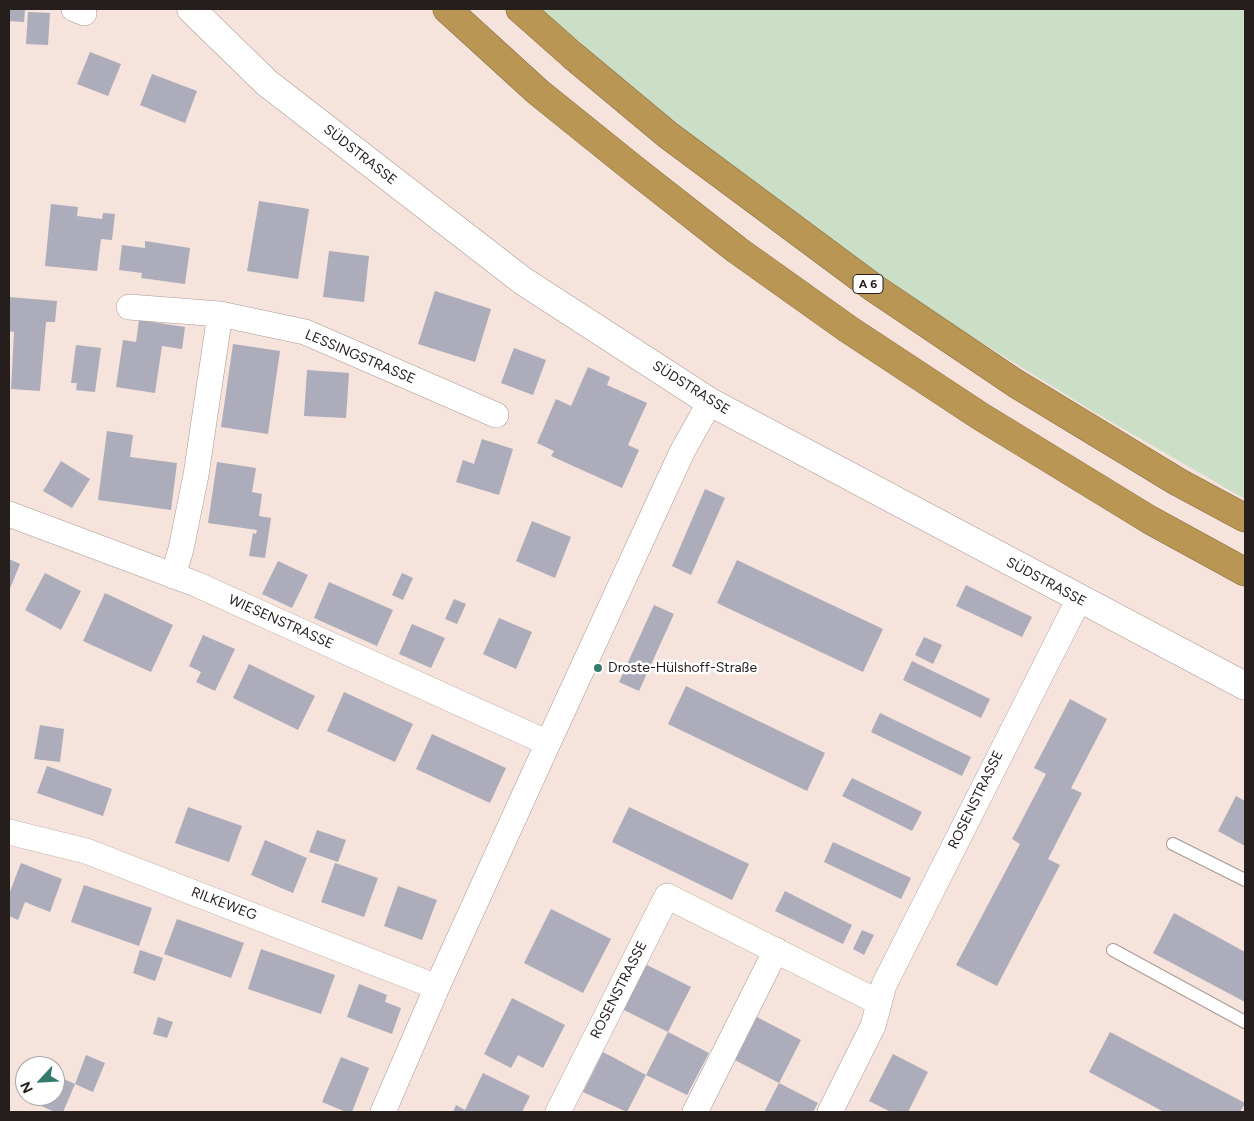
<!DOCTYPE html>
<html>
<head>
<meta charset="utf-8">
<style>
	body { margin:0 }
	#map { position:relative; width:1254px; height:1121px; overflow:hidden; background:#f5e3dc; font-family:Figtree,sans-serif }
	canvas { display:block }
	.frame { position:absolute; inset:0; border:10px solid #251e1c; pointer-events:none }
	.north { position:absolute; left:15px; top:1056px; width:50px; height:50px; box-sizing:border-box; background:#fff; border:1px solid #a8a5a4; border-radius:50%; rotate:245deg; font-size:14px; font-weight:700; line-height:20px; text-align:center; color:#251e1c }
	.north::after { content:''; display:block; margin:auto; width:18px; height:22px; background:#357a6e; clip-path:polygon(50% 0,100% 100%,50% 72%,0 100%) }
</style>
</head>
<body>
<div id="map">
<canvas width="1254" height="1121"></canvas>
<div class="frame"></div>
<div class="north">N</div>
</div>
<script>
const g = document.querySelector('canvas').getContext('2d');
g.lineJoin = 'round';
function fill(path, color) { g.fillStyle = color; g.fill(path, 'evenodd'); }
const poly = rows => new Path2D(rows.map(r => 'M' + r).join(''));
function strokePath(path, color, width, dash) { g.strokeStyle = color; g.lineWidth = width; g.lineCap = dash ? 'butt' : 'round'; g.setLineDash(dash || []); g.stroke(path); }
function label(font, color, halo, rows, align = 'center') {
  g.font = font + ' Figtree,sans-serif'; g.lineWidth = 5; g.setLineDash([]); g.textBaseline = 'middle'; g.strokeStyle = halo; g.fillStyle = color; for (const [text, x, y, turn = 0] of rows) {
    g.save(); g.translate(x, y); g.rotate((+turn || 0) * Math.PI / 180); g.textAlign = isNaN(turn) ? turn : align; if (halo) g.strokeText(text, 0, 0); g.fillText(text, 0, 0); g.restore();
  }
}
const green = poly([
	[540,9,1245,9,1245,499,1094,412,890,286,683,134]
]);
const building = poly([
	[9,9,25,9,24,22,9,21],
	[28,12,50,13,48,45,26,44],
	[90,52,121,64,108,96,77,84],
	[152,74,197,91,185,123,140,105],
	[259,201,309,209,298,279,247,271],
	[51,204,78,207,77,216,102,219,103,213,115,214,112,240,101,239,97,271,45,266],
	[145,241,190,248,185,284,141,278,142,273,119,270,122,245,145,248],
	[329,251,369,256,364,302,323,297],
	[435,291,491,309,475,362,418,344],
	[9,297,57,301,55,322,46,322,40,391,11,389,14,332,9,331],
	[139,320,185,327,182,349,162,346,155,393,116,387,123,340,136,342],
	[233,344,280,351,268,434,221,427],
	[76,345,101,348,95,392,76,390,77,383,71,383],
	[514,348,546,360,533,395,501,383],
	[588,367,610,377,607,385,647,403,628,445,639,450,622,488,551,456,554,451,537,443,556,399,571,406],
	[307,370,349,373,346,418,304,416],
	[107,431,133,435,130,457,177,463,171,510,98,500],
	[482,439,513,449,499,495,456,482,463,460,474,464],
	[61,461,90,479,72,508,43,491],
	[217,462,256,468,252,492,262,494,259,516,271,518,265,558,249,556,253,533,256,534,257,530,208,523],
	[705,489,725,498,691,575,672,566],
	[532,521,571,537,555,578,516,561],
	[9,559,20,564,9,591],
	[737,560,883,629,863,672,717,603],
	[278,561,308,575,292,608,262,594],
	[45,573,81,591,61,630,25,610],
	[402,573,413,578,403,600,392,595],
	[329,582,393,610,377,646,314,618],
	[966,585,1032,617,1022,637,956,606],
	[105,593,173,625,151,672,83,641],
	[454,599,466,604,457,624,445,619],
	[654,605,674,614,639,691,619,682],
	[499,618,532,632,516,669,483,654],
	[412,624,445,638,431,668,399,654],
	[203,635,235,649,215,691,196,682,201,672,189,666],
	[924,637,942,645,933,664,915,655],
	[912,661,990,699,981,718,903,680],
	[249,664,315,696,298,730,233,698],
	[686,686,825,753,807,791,668,724],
	[344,692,413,724,395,762,327,731],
	[1070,699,1107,719,1071,788,1082,793,1048,859,1060,865,997,986,956,965,1020,844,1012,839,1046,774,1034,768],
	[880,713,971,757,962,776,871,732],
	[40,725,64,729,60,762,34,759],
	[432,734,506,768,490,803,416,769],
	[47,766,112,789,103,816,37,793],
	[852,778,922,812,912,831,842,796],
	[1236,796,1245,801,1245,846,1218,831],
	[188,807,242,826,229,862,175,843],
	[629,807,749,864,732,900,612,842],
	[317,830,346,840,338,862,309,852],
	[265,840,307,858,293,893,251,875],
	[833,842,911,878,901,899,824,862],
	[21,863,62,879,50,912,25,902,18,920,9,916,9,894],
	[335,863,378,878,364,917,321,902],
	[84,885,152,908,139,946,71,922],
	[398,886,437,900,422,940,384,926],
	[785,891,852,925,843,944,775,911],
	[551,909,611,939,583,993,524,963],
	[1174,913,1245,952,1245,1002,1153,953],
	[177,919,244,943,231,978,164,954],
	[862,930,874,935,864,955,853,949],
	[261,949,335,975,321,1014,248,989],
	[140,950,163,958,155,981,133,973],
	[643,963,691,987,668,1032,620,1008],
	[359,984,387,995,385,1002,401,1008,392,1034,347,1017],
	[512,998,565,1025,543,1068,518,1055,511,1068,484,1054],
	[753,1015,801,1040,779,1083,731,1058],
	[158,1017,173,1022,167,1038,153,1034],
	[668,1032,709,1053,687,1095,646,1075],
	[1110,1032,1245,1103,1240,1112,1164,1112,1089,1072],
	[603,1052,646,1075,627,1112,583,1092],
	[893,1054,928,1072,908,1112,891,1112,869,1101],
	[86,1055,105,1063,93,1092,75,1084],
	[341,1057,369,1068,352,1112,346,1112,322,1102],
	[483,1073,530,1096,522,1112,453,1112,456,1105,465,1110],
	[55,1075,75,1084,63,1112,55,1112,23,1098,24,1096,55,1096],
	[779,1083,818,1103,813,1112,764,1112]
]);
const service = poly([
	[1173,844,1245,880],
	[1113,950,1245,1022]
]);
const minor = poly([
	[74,9,84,13],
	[129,307,220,314,196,475,181,549,173,576],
	[220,314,305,332,496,415],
	[9,514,196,584,548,743],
	[9,832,86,851,437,987],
	[383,1112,437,987,548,743,682,452,710,402],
	[558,1112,667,896,878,1002],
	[695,1112,776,950],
	[830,1112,873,1026,884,985,1079,599]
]);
const tertiary = poly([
	[191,9,267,83,523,281,710,402,1245,686]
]);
const motorway = poly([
	[447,9,538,92,635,170,737,250,848,329,980,416,1150,520,1245,572],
	[520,9,572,55,668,135,874,288,1015,383,1178,482,1245,518]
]);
const markers = [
	[598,668,5,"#357a6e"]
];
const shields = [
	[868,284,30]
];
const shieldNames = [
	["A 6",868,284]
];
const streetNames = [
	["SÜDSTRASSE",360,155,38],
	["LESSINGSTRASSE",360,357,23],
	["SÜDSTRASSE",691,388,32],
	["SÜDSTRASSE",1046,582,28],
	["WIESENSTRASSE",281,622,24],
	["ROSENSTRASSE",976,800,-64],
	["RILKEWEG",224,904,21],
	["ROSENSTRASSE",619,990,-63]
];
const poiNames = [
	["Droste-Hülshoff-Straße",608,668]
];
fill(green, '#cbdec6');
fill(building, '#acacbb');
strokePath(service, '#aa9993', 14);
strokePath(minor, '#aa9993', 26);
strokePath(tertiary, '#aa9993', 29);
strokePath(motorway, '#866c40', 29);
strokePath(service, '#fff', 12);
strokePath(minor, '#fff', 25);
strokePath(tertiary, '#fff', 28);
strokePath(motorway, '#ba9654', 28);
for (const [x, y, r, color] of markers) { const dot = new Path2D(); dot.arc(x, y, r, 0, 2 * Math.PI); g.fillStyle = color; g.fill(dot); strokePath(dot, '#fff', 2); }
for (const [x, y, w] of shields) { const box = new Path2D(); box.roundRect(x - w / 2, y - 9.5, w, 19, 4); g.fillStyle = '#fff'; g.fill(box); strokePath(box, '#251e1c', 1); }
label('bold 12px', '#251e1c', null, shieldNames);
label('14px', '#251e1c', '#fff', streetNames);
label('14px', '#251e1c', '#fff', poiNames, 'left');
</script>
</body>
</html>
